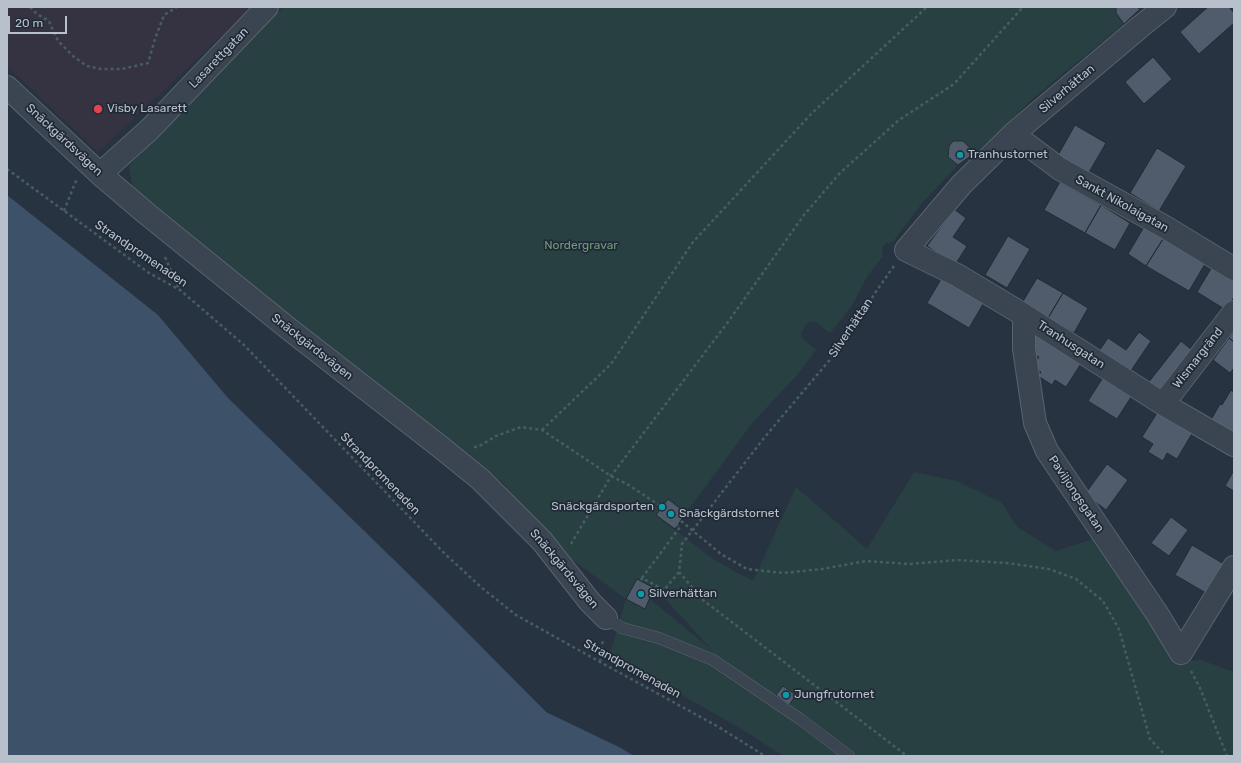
<!DOCTYPE html>
<html>
<head>
<meta charset="utf-8">
<style>
	body { margin:0 }
	#map { position:relative; width:1241px; height:763px; overflow:hidden; background:#273341; font-family:Rubik,sans-serif }
	canvas { display:block }
	.frame { position:absolute; inset:0; border:8px solid #b8c0cb; pointer-events:none }
	.scale { position:absolute; left:8px; top:16px; width:59px; height:18px; box-sizing:border-box; border:2px solid #b8c0cb; border-top:0; padding-left:5px; font-size:12px; line-height:14px; white-space:nowrap; color:#b8c0cb; -webkit-text-stroke:3px #202a36; paint-order:stroke }
</style>
</head>
<body>
<div id="map">
<canvas width="1241" height="763"></canvas>
<div class="frame"></div>
<div class="scale">20 m</div>
</div>
<script>
const g = document.querySelector('canvas').getContext('2d');
g.lineJoin = 'round';
function fill(path, color) { g.fillStyle = color; g.fill(path, 'evenodd'); }
const poly = rows => new Path2D(rows.map(r => 'M' + r).join(''));
function strokePath(path, color, width, dash) { g.strokeStyle = color; g.lineWidth = width; g.lineCap = dash ? 'butt' : 'round'; g.setLineDash(dash || []); g.stroke(path); }
function label(font, color, halo, rows, align = 'center') {
  g.font = font + ' Rubik,sans-serif'; g.lineWidth = 3.5; g.setLineDash([]); g.textBaseline = 'middle'; g.strokeStyle = halo; g.fillStyle = color; for (const [text, x, y, turn = 0] of rows) {
    g.save(); g.translate(x, y); g.rotate((+turn || 0) * Math.PI / 180); g.textAlign = isNaN(turn) ? turn : align; if (halo) g.strokeText(text, 0, 0); g.fillText(text, 0, 0); g.restore();
  }
}
const medical = poly([
	[7,7,250,7,230,28,98,152,7,66]
]);
const green = poly([
	[283,7,1116,7,1116,13,1124,24,1038,94,975,153,953,141,949,146,949,157,958,165,922,203,893,242,886,243,882,248,883,256,868,275,851,307,830,333,816,322,808,322,801,333,803,339,816,350,798,374,753,422,686,513,668,499,656,515,714,560,753,581,796,487,867,549,914,472,957,481,1002,503,1016,526,1056,551,1096,538,1178,661,1201,660,1234,672,1234,756,783,756,745,731,645,674,608,660,626,599,548,542,503,483,134,196,129,166],
	[636,579,656,589,713,651,650,599,645,609,627,600]
]);
const water = poly([
	[7,195,158,315,228,398,433,598,546,712,621,748,634,756,7,756]
]);
const building = poly([
	[1116,7,1137,7,1140,9,1124,24,1116,13,1116,7],
	[1208,7,1229,7,1234,13,1234,23,1199,54,1180,32,1208,7],
	[1153,57,1172,79,1144,104,1125,82,1153,57],
	[1075,125,1106,143,1088,174,1057,157,1075,125],
	[953,141,963,141,975,153,958,165,948,157,949,146,953,141],
	[1157,148,1186,166,1159,211,1130,193,1157,148],
	[1060,182,1101,205,1085,233,1044,210,1060,182],
	[1101,205,1130,223,1115,250,1085,233,1101,205],
	[954,209,966,218,953,237,967,246,955,265,927,246,954,209],
	[1144,227,1163,239,1146,266,1128,254,1144,227],
	[1008,236,1030,249,1007,288,985,275,1008,236],
	[1163,239,1205,264,1189,291,1146,266,1163,239],
	[1212,267,1234,281,1234,297,1226,310,1197,292,1212,267],
	[944,274,986,299,969,328,927,303,944,274],
	[1037,278,1063,293,1048,318,1022,303,1037,278],
	[1063,293,1088,308,1074,333,1048,318,1063,293],
	[1234,331,1234,342,1229,338,1234,331],
	[1139,332,1151,341,1128,375,1097,354,1108,338,1126,350,1139,332],
	[1037,334,1082,362,1066,387,1055,380,1052,385,1038,376,1041,372,1033,367,1039,357,1027,349,1037,334],
	[1229,338,1234,342,1234,368,1230,373,1213,360,1229,338],
	[1181,341,1193,351,1160,393,1148,383,1181,341],
	[1104,376,1133,394,1117,419,1088,401,1104,376],
	[1231,390,1234,392,1234,440,1208,425,1220,404,1222,405,1231,390],
	[1159,410,1193,432,1177,459,1167,453,1163,461,1148,452,1153,444,1142,437,1159,410],
	[1107,464,1128,480,1106,510,1085,494,1107,464],
	[1234,470,1234,491,1225,486,1234,470],
	[668,499,686,513,675,529,656,515,668,499],
	[1171,517,1188,530,1169,556,1151,543,1171,517],
	[1192,545,1224,564,1206,593,1175,575,1192,545],
	[637,579,654,588,645,609,626,599,637,579],
	[783,686,796,695,789,705,776,695,783,686]
]);
const path = poly([
	[30,7,37,14,49,21,58,41,73,56,87,66,101,69,122,69,148,63,155,39,164,15,177,7],
	[7,169,149,273,180,290,244,345,445,554,482,588,516,615,600,662,717,726,765,756],
	[64,211,75,183,77,180],
	[165,257,179,289],
	[894,266,875,293,844,343,764,438,682,544,679,572,703,600,907,756],
	[542,430,611,364,693,242,812,113,927,7],
	[474,447,478,447,496,436,521,427,542,430,611,476,627,484,662,507],
	[681,521,721,554,747,569,783,573,822,569,866,561,909,564,957,560,1007,563,1049,569,1076,579,1103,601,1119,629,1150,739,1166,756],
	[571,544,611,476,728,322,804,215,840,173,899,120,954,84,1023,7],
	[642,578,680,527,660,513],
	[638,592,642,578,664,590,679,572],
	[600,662,603,638],
	[1191,671,1200,688,1227,756]
]);
const lane = poly([
	[606,618,622,628,659,638,713,660,800,719,849,756]
]);
const street = poly([
	[1165,7,1140,27,1013,134,962,184,906,250,957,275,1024,315,1163,404,1234,445],
	[7,87,100,174,147,214,289,329,438,445,480,479,542,541,590,602,606,618],
	[1013,134,1060,169,1165,227,1234,269],
	[100,174,150,129,267,7],
	[1024,315,1024,349,1035,423,1047,451,1158,615,1181,653,1234,567],
	[1163,404,1234,312]
]);
const markers = [
	[98,109,5,"#e0444e"],
	[960,155,4,"#0f9aa8"],
	[662,507,4,"#0f9aa8"],
	[671,514,4,"#0f9aa8"],
	[641,594,4,"#0f9aa8"],
	[786,695,4,"#0f9aa8"]
];
const streetNames = [
	["Lasarettgatan",219,58,-46],
	["Silverhättan",1067,89,-40],
	["Snäckgärdsvägen",64,140,43],
	["Sankt Nikolaigatan",1122,204,29],
	["Strandpromenaden",141,254,34],
	["Silverhättan",851,328,-56],
	["Tranhusgatan",1071,345,33],
	["Snäckgärdsvägen",312,347,38],
	["Wismargränd",1198,358,-52],
	["Strandpromenaden",380,474,46],
	["Paviljongsgatan",1076,494,56],
	["Snäckgärdsvägen",564,569,50],
	["Strandpromenaden",632,669,29]
];
const poiNames = [
	["Visby Lasarett",107,109],
	["Tranhustornet",968,155],
	["Snäckgärdsporten",654,507,"right"],
	["Snäckgärdstornet",679,514],
	["Silverhättan",649,594],
	["Jungfrutornet",794,695]
];
const parkNames = [
	["Nordergravar",581,246]
];
fill(medical, '#353342');
fill(green, '#294042');
fill(water, '#3d5169');
fill(building, '#505c6c');
strokePath(building, '#222c38', 1);
strokePath(lane, '#59636e', 12);
strokePath(street, '#59636e', 24);
strokePath(path, '#475d5f', 2.5, [3, 3]);
strokePath(lane, '#3b4551', 11);
strokePath(street, '#3b4551', 22);
for (const [x, y, r, color] of markers) { const dot = new Path2D(); dot.arc(x, y, r, 0, 2 * Math.PI); g.fillStyle = color; g.fill(dot); strokePath(dot, '#202a36', 1.5); }
label('12px', '#b8c0cb', '#202a36', streetNames);
label('12px', '#b8c0cb', '#202a36', poiNames, 'left');
label('12px', '#709b79', '#202a36', parkNames);
</script>
</body>
</html>
